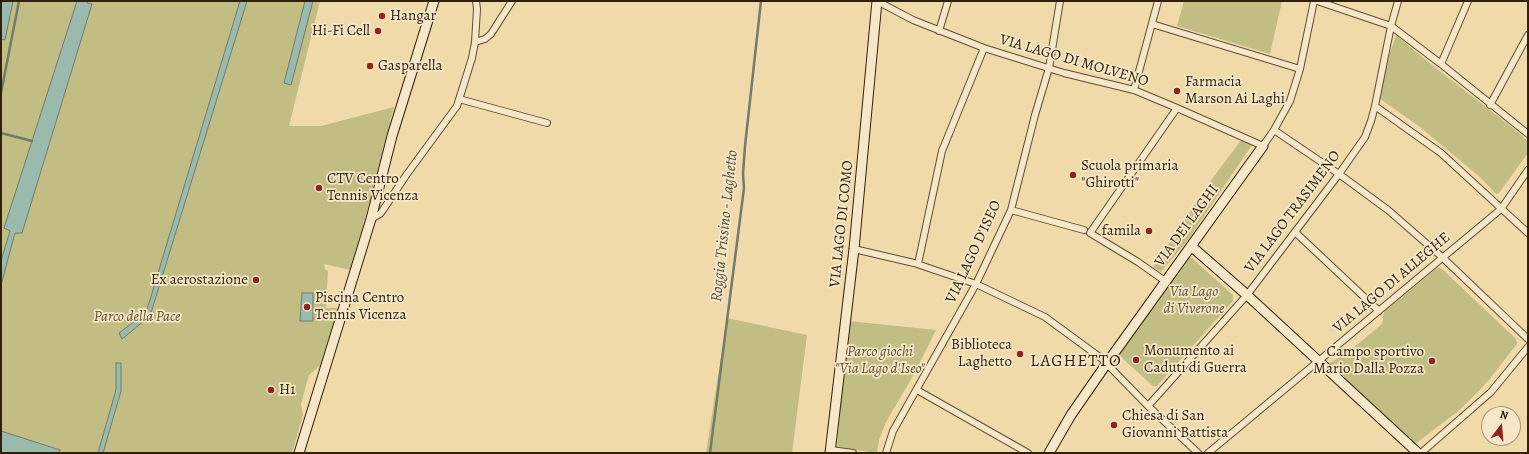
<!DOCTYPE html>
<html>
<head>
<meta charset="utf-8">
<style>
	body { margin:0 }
	#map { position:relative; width:1529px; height:454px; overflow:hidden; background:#f1daaa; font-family:Alegreya,serif }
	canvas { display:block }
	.frame { position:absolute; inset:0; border:2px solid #30200a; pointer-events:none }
	.north { position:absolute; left:1481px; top:406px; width:40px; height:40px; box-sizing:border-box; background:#f6e7c8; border:1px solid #a7977c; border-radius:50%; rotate:16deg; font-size:11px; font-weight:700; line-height:16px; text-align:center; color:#30200a }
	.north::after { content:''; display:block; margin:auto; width:14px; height:18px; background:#8f2418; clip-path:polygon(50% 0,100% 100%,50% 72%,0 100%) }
</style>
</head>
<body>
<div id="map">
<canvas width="1529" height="454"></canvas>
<div class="frame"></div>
<div class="north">N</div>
</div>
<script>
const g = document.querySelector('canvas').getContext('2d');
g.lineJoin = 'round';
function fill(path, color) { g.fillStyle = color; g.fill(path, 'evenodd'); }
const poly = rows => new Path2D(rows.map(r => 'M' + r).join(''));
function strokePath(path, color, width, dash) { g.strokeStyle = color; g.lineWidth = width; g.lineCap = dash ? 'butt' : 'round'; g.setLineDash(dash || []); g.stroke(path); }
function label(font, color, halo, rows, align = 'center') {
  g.font = font + ' Alegreya,serif'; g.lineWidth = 3.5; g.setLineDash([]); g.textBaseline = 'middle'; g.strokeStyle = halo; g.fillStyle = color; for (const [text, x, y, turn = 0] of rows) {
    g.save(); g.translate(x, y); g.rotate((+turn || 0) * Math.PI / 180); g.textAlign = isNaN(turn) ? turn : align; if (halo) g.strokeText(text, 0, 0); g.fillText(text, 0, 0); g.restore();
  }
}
const green = poly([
	[1,1,320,1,289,126,321,126,394,107,357,249,350,270,324,264,325,269,328,271,326,308,338,308,321,365,309,375,301,404,303,415,292,453,1,453],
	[1184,1,1282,1,1270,54,1177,26],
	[1396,35,1422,57,1519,133,1528,142,1528,153,1499,193,1496,194,1481,178,1420,127,1379,98,1381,80],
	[1242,139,1252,145,1187,241,1161,272,1153,267,1212,179],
	[1188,257,1192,258,1233,295,1233,301,1157,386,1153,386,1121,357,1120,354],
	[1437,268,1441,268,1516,339,1517,344,1488,381,1475,395,1457,412,1415,444,1327,364,1346,354,1382,324,1384,312],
	[727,318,807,335,792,453,706,453],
	[848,321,936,330,913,376,886,422,879,440,877,453,837,447]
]);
const water = poly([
	[1,1,13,1,5,40,1,39,1,1],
	[77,1,87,1,87,3,92,4,22,233,15,233,1,285,1,261,10,231,4,228,77,1],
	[240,1,247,1,150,316,122,339,119,333,146,313,240,1],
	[305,1,313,1,291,85,284,83,305,1],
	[302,293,313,293,313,321,300,321,302,293],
	[116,363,121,363,121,391,103,453,98,453,116,390,116,363],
	[1,431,60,450,59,453,1,453,1,431]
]);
const stream = poly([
	[1,93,19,1],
	[1,133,32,141],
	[710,453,744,188,743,174,745,146,761,1]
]);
const street = poly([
	[877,1,913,20,984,48,1064,73,1134,90,1177,108,1263,146,1274,130,1290,101,1300,69,1314,1],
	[1317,1,1391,26,1441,64,1528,134],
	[1152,24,1300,69],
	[939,31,948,1],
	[475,42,485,39,491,34,512,1],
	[1441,64,1468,1],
	[1134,90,1158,1],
	[459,99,547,123],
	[1490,105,1528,35],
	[1375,106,1441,153,1528,233],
	[1274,130,1339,174,1388,210,1442,257,1528,339],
	[1011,210,1084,230],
	[371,219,380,214,383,210,407,174,457,106,472,58,475,42,477,9,476,1],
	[1295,232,1379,311],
	[854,249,914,263,976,284,1045,317,1101,358,1148,406,1198,453],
	[918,264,942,151,984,48],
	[1165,281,1138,262,1090,233,1177,108],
	[917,390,1028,453],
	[1148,406,1247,295,1339,174,1365,137,1371,121,1375,106,1391,26,1398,1],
	[831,450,853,453],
	[886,453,893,431,976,284,1011,210,1035,115,1049,68,1060,1],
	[1208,453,1501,209,1528,170],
	[1421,453,1491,392,1528,347]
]);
const secondary = poly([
	[1191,246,1247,295,1418,453],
	[299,453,371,219,392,136,434,1],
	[830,453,854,249,877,1],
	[1049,453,1071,415,1107,363,1263,146]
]);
const markers = [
	[382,16,4,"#8f2418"],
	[378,31,4,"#8f2418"],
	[370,66,4,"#8f2418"],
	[1177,91,4,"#8f2418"],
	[1073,175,4,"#8f2418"],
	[319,188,4,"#8f2418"],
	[1149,231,4,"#8f2418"],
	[256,280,4,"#8f2418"],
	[307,307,4,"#8f2418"],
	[1020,354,4,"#8f2418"],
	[1136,360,4,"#8f2418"],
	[1432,361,4,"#8f2418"],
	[271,390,4,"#8f2418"],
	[1114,425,4,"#8f2418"]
];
const poiNames = [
	["Hangar",390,16],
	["Hi-Fi Cell",370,31,"right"],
	["Gasparella",378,66],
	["Farmacia",1185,82],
	["Marson Ai Laghi",1185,99],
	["Scuola primaria",1081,166],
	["\"Ghirotti\"",1081,183],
	["CTV Centro",327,179],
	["Tennis Vicenza",327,196],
	["famila",1141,231,"right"],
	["Ex aerostazione",248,280,"right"],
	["Piscina Centro",315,298],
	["Tennis Vicenza",315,315],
	["Biblioteca",1012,345,"right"],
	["Laghetto",1012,362,"right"],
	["Monumento ai",1144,351],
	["Caduti di Guerra",1144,368],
	["Campo sportivo",1424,352,"right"],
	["Mario Dalla Pozza",1424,369,"right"],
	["H1",279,390],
	["Chiesa di San",1122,416],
	["Giovanni Battista",1122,433]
];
const streetNames = [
	["VIA LAGO DI MOLVENO",1074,61,16],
	["VIA LAGO TRASIMENO",1293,212,-53],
	["VIA LAGO DI COMO",842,224,-84],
	["VIA DEI LAGHI",1187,226,-54],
	["VIA LAGO D'ISEO",974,252,-65],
	["VIA LAGO DI ALLEGHE",1392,283,-40]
];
const parkNames = [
	["Via Lago",1194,292],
	["di Viverone",1194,309],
	["Parco della Pace",137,317],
	["Parco giochi",880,352],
	["\"Via Lago d'Iseo\"",880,369]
];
const waterNames = [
	["Roggia Trissino - Laghetto",725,226,-84]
];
const quarterNames = [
	["LAGHETTO",1076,362]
];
fill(green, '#c2bd83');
fill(water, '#9bbaae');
strokePath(water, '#707c6c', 1);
strokePath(stream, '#707c6c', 2.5);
strokePath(street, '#604e32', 8);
strokePath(secondary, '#30200a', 11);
strokePath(street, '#f6e7c8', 6);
strokePath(secondary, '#f6e7c8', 9);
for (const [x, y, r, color] of markers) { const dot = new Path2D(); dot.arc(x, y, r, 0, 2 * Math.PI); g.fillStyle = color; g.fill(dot); strokePath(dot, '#f6e7c8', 1.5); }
label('15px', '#30200a', '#f6e7c8', poiNames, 'left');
label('15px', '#30200a', '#f6e7c8', streetNames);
label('italic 15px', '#5c4f2e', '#f6e7c8', parkNames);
label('italic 16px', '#504e3b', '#f6e7c8', waterNames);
g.letterSpacing = '1px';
label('17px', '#30200a', '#f6e7c8', quarterNames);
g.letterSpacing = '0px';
</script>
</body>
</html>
